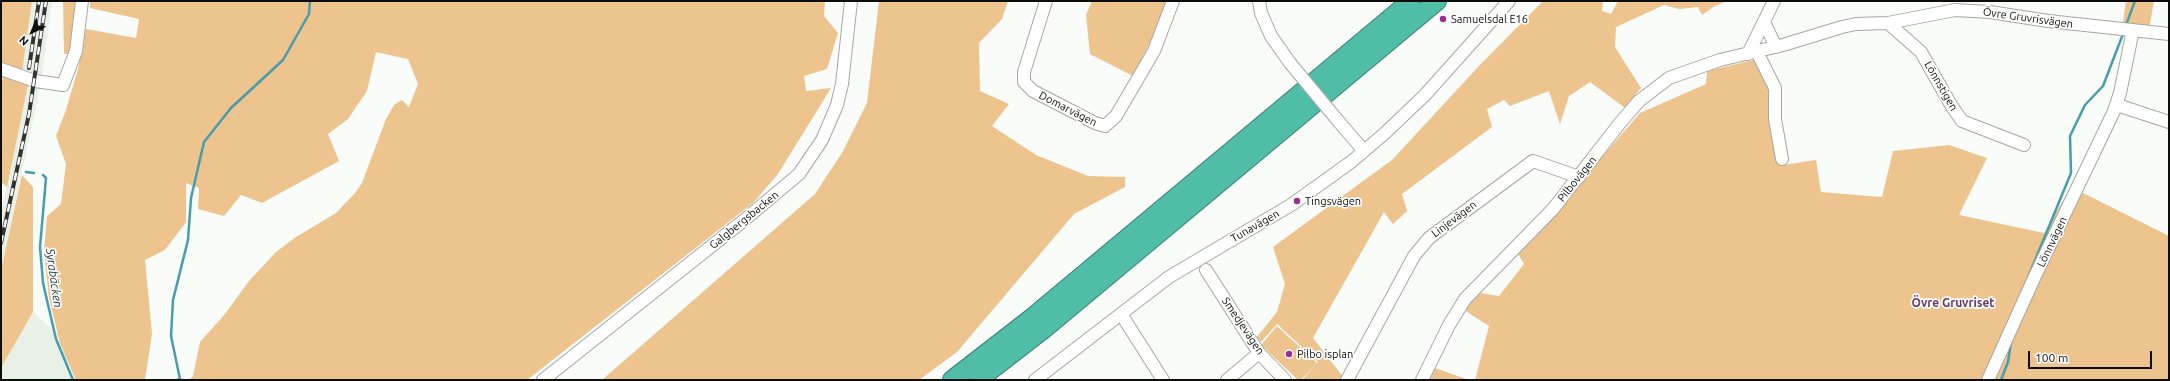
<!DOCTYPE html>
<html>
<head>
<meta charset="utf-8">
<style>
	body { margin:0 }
	#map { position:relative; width:2170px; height:381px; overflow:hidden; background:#f9fcf9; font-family:Ubuntu,sans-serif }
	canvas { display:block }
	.frame { position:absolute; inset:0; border:2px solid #0d0d0c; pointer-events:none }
	.north { position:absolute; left:12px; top:12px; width:40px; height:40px; -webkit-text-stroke:3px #fff; paint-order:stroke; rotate:223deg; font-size:11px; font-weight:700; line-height:16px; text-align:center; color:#0d0d0c }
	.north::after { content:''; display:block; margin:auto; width:14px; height:18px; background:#0d0d0c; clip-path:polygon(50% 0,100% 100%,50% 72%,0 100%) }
	.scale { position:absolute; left:2028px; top:351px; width:124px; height:18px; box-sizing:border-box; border:2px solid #0d0d0c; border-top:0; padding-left:5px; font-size:12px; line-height:14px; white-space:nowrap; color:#0d0d0c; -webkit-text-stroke:3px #fff; paint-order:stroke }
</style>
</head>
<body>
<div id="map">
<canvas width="2170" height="381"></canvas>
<div class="frame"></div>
<div class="north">N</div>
<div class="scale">100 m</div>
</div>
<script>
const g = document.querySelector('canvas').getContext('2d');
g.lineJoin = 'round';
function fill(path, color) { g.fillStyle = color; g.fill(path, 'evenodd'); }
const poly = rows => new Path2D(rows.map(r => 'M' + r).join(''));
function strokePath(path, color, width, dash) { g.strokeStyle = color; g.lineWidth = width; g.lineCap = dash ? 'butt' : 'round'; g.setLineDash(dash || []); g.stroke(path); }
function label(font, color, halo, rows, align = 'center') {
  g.font = font + ' Ubuntu,sans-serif'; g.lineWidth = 3.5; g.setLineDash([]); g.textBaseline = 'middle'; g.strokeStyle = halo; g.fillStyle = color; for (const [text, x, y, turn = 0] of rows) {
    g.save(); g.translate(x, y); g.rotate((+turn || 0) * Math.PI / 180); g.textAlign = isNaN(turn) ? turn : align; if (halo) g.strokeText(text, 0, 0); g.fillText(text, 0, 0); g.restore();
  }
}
const built = poly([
	[32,1,52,1,41,83,1,270,1,214,29,80,22,73],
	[33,312,108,380,1,380,1,368]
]);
const green = poly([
	[1,1,32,1,22,73,29,80,7,187,1,182,1,82,3,79,1,75],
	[63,1,77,1,71,54,64,54],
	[90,1,825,1,824,16,838,33,827,69,804,76,806,91,831,88,778,174,753,203,527,380,189,380,193,376,200,342,225,314,249,281,276,252,296,237,336,213,355,193,362,183,386,119,394,105,402,100,409,107,418,84,408,59,376,52,367,91,348,119,328,134,339,161,262,203,241,195,224,216,198,209,199,188,186,183,186,222,165,250,145,260,152,334,145,380,76,380,60,343,49,298,44,252,47,216,61,204,66,164,56,136,66,110,78,69,86,29,136,38,139,19,90,8],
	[879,1,1008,1,1002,19,979,43,980,91,1009,104,992,126,1036,155,1088,176,1125,177,1125,187,1074,214,957,352,919,380,602,380,815,194,842,153,867,103],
	[1092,1,1166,1,1157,29,1133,76,1090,54,1086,15],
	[1543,1,1603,1,1602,11,1611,14,1618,1,1727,1,1715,6,1702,15,1698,7,1679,9,1664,5,1616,27,1615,47,1641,88,1625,108,1590,82,1569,96,1560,124,1549,91,1510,106,1504,100,1487,109,1492,127,1402,194,1407,211,1393,224,1384,212,1313,338,1344,378,1342,380,1302,380,1318,362,1277,324,1261,342,1257,337,1277,312,1285,284,1273,247,1392,160,1479,66],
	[2126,1,2154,1,2149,29,2123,23],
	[1766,57,1783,165,1816,160,1821,192,1882,197,1893,151,1949,145,1987,158,1959,215,2044,233,2071,187,2169,236,2169,380,1475,380,1489,326,1464,310,1480,293,1499,296,1524,264,1518,254,1640,113,1706,84,1707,71],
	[22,175,33,187,33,312,1,368,1,270],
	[1277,326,1317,363,1301,380,1298,380,1261,345],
	[1432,367,1469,380,1427,380]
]);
const stream = poly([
	[2126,25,2135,1],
	[26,172,34,173],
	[43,175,46,178,40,247,43,283,56,339,73,380],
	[2017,304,2071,173,2070,136,2085,105,2103,86,2123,34],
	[177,380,180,379,171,336,173,300,188,240,191,198,204,142,231,108,283,60,309,14,310,1],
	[2001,380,2008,362,2011,342]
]);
const minor = poly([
	[1046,1,1024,72,1024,82,1033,91,1095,123,1105,126,1116,116,1154,51,1173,1],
	[1259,1,1261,13,1271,36,1290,63],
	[1764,22,1776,47],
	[1888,23,1921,52,1951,105,1962,121,2024,145],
	[1757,52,1775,88,1775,119,1782,159],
	[1748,54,1774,1],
	[1,69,35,81,63,85,76,51,82,1],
	[2117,105,2169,122],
	[1339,122,1364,151],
	[1206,270,1259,353,1285,380],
	[1121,314,1163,380],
	[543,380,743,221,799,174,822,140,837,105,842,84,851,1],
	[1035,380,1169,277,1291,205,1351,162,1384,134,1425,95,1509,1],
	[1227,380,1259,353],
	[1347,380,1414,256,1429,238,1533,161,1579,177],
	[1422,380,1449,325,1465,299,1553,209,1620,123,1639,101,1669,78,1720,60,1783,45,1842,27,1856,24,1888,23,1955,10,1990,12,2048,21,2169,34],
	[1988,380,2035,276,2114,111,2120,93,2133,30]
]);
const highway = poly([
	[952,380,1033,317,1411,1],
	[978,380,1045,328,1437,1]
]);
const rail = poly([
	[29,68,39,1],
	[1,243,29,114,46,1]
]);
const minorBridge = poly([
	[1290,63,1339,122]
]);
const markers = [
	[1443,19,4,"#973094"],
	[1297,201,4,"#973094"],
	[1289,354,4,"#973094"]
];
const streetNames = [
	["Övre Gruvrisvägen",2028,18,8],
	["Lönnstigen",1941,86,60],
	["Domarvägen",1068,109,27],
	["Pilbovägen",1577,179,-51],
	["Linjevägen",1454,219,-37],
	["Galgbergsbacken",744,220,-39],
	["Tunavägen",1255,226,-30],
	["Lönnvägen",2052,242,-64],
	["Smedjevägen",1243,326,56]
];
const poiNames = [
	["Samuelsdal E16",1451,19],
	["Tingsvägen",1305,201],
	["Pilbo isplan",1297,354]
];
const waterNames = [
	["Syrabäcken",54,278,82]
];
const neighbourhoodNames = [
	["Övre Gruvriset",1953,303]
];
fill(built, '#e9f1e7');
fill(green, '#edc38e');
strokePath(stream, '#489dac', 2.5);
strokePath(minor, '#a5a7a4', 14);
strokePath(highway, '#398070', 20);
strokePath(minor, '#fff', 12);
strokePath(highway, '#50bea6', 18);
strokePath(rail, '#323231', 4);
strokePath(rail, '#fff', 2.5, [8]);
strokePath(minorBridge, '#a5a7a4', 14, []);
strokePath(minorBridge, '#fff', 12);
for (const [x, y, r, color] of markers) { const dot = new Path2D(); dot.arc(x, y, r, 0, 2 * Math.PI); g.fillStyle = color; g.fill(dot); strokePath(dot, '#fff', 1.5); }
label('11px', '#0d0d0c', '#fff', streetNames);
label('11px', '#0d0d0c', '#fff', poiNames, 'left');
label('italic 12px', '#1d3237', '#fff', waterNames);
label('bold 12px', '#693666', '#fff', neighbourhoodNames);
</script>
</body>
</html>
